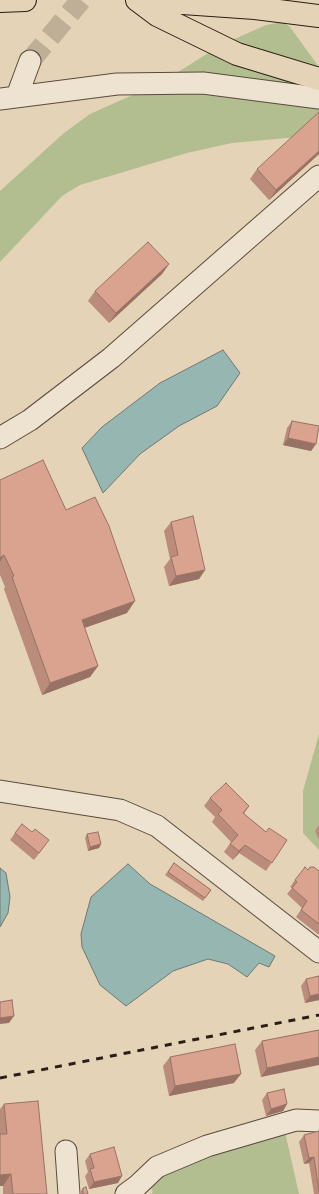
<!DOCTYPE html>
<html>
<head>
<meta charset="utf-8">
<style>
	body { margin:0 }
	canvas { display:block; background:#e5d3b7 }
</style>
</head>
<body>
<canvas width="319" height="1194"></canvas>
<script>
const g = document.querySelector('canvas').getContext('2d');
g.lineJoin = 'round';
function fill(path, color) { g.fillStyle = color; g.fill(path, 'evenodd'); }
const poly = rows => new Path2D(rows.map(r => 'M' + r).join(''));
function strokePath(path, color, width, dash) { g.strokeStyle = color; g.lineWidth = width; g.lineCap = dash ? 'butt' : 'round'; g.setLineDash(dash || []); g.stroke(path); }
const green = poly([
	[283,22,290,27,319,67,319,135,232,143,187,153,80,185,62,196,0,262,0,191,64,133,90,114,162,82,221,45,266,25],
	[319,734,319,850,303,833,303,791],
	[285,1132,299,1194,151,1194,153,1192,148,1182,197,1156]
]);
const water = poly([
	[223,350,240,373,217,406,179,426,140,454,103,493,82,448,102,427,160,383,223,350],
	[128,864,150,884,275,956,269,967,259,963,247,977,228,964,208,959,173,971,126,1006,100,985,82,947,81,934,91,897,128,864],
	[0,868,6,873,10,897,8,913,0,927,0,868]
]);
const minorTunnel = poly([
	[30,61,81,0]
]);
const minor = poly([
	[17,96,30,61],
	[0,99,117,84,203,83,319,98],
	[0,438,30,420,111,358,319,176],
	[0,791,120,810,157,826,319,952],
	[66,1151,69,1194],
	[126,1194,137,1186,157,1167,207,1146,296,1120,319,1121]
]);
const highway = poly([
	[137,0,157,15,237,54,319,79],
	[139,0,255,8,319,16],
	[0,1,25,0]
]);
const rail = poly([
	[0,1078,319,1015]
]);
const wall = poly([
	[319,154,269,200,250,179,257,169],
	[169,264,162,274,109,323,88,301,95,291],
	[292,421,316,444,311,451,283,445,287,428],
	[0,480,66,510,127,613,84,628,98,666,90,677,42,695,4,589,5,587,0,575],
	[171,522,205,570,199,579,169,586,164,567,170,559,164,531],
	[210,798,249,806,244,814,266,832,287,840,266,871,239,853,233,860,224,852,231,842,212,822,215,817,204,806],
	[319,825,319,840,315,831],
	[15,833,44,847,34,860,10,840],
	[87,834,101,844,99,848,88,851,85,838],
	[174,863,211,890,203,901,165,875],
	[308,870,319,871,319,935,296,917,302,908,287,894,292,888,290,887,295,880],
	[306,979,319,994,319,1000,305,1003,301,986],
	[319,1030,261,1077,255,1050,262,1041],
	[170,1057,234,1083,169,1096,163,1066],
	[267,1093,287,1104,283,1111,266,1116,262,1100],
	[4,1104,47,1194,3,1194,3,1186,0,1186,0,1109],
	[319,1131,319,1194,314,1194,309,1163,304,1164,299,1142,304,1135],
	[90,1154,118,1183,89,1189,85,1176,88,1172,85,1161],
	[83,1188,88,1194,81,1194,81,1191]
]);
const shadedWall = poly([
	[319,151,319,154,269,200,276,190],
	[169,264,162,274,109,323,116,313],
	[288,438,316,444,311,451,283,445],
	[4,555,0,562,0,558],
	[205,570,199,579,169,586,176,576],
	[135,601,127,613,73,632,82,620],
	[98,666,90,677,42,695,50,683],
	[101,844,99,848,88,851,90,847],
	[245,845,239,853,233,860,239,851],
	[319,994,319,1000,305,1003,310,996],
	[14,1016,9,1023,0,1024,0,1018],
	[319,1057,319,1065,261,1077,267,1068],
	[241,1074,234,1083,169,1096,175,1086],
	[287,1104,283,1111,266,1116,271,1109],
	[314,1157,309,1163,304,1164,309,1158],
	[11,1174,3,1186,0,1186,0,1175],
	[122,1176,118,1183,89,1189,94,1182]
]);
const building = poly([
	[319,112,319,151,276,190,257,169,319,112],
	[148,242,169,264,116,313,95,291,148,242],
	[292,421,319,426,316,444,288,438,292,421],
	[43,460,66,510,95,497,109,526,135,601,82,620,98,666,50,683,12,577,14,576,4,555,0,558,0,480,43,460],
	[193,516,205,570,176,576,171,557,178,555,171,522,193,516],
	[226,783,249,806,243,813,266,832,269,828,287,840,272,863,245,845,239,851,230,844,238,835,218,814,222,810,210,798,226,783],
	[22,824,32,832,35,829,49,840,39,853,15,833,22,824],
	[98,832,101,844,90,847,87,834,98,832],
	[174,863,211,890,205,898,168,872,174,863],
	[305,867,308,870,310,867,314,867,319,871,319,924,301,910,307,901,292,888,297,882,295,880,305,867],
	[319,976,319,994,310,996,306,979,319,976],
	[12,1000,14,1016,0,1018,0,1002,12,1000],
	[319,1030,319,1057,267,1068,262,1041,319,1030],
	[235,1044,241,1074,175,1086,170,1057,235,1044],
	[284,1089,287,1104,271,1109,267,1093,284,1089],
	[38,1101,47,1194,13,1194,11,1174,0,1175,0,1134,7,1134,4,1104,38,1101],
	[319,1131,319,1192,314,1157,309,1158,304,1135,319,1131],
	[114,1147,122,1176,94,1182,90,1169,94,1168,90,1154,114,1147],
	[86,1187,88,1194,83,1194,83,1188,86,1187]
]);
fill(green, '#b2bd90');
fill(water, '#96b7b1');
strokePath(water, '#6c7973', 1);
strokePath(minorTunnel, '#c0af97', 21, [21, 10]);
strokePath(minor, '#5a4a3f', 23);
strokePath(highway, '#2c1d17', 24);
strokePath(minor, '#eee2d0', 21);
strokePath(highway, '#e5d3b7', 22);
strokePath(rail, '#2c1d17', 3, [7, 7]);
fill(wall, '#bb8c7b');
fill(shadedWall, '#987264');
fill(building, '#d9a38f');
strokePath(building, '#987264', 1);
</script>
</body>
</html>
